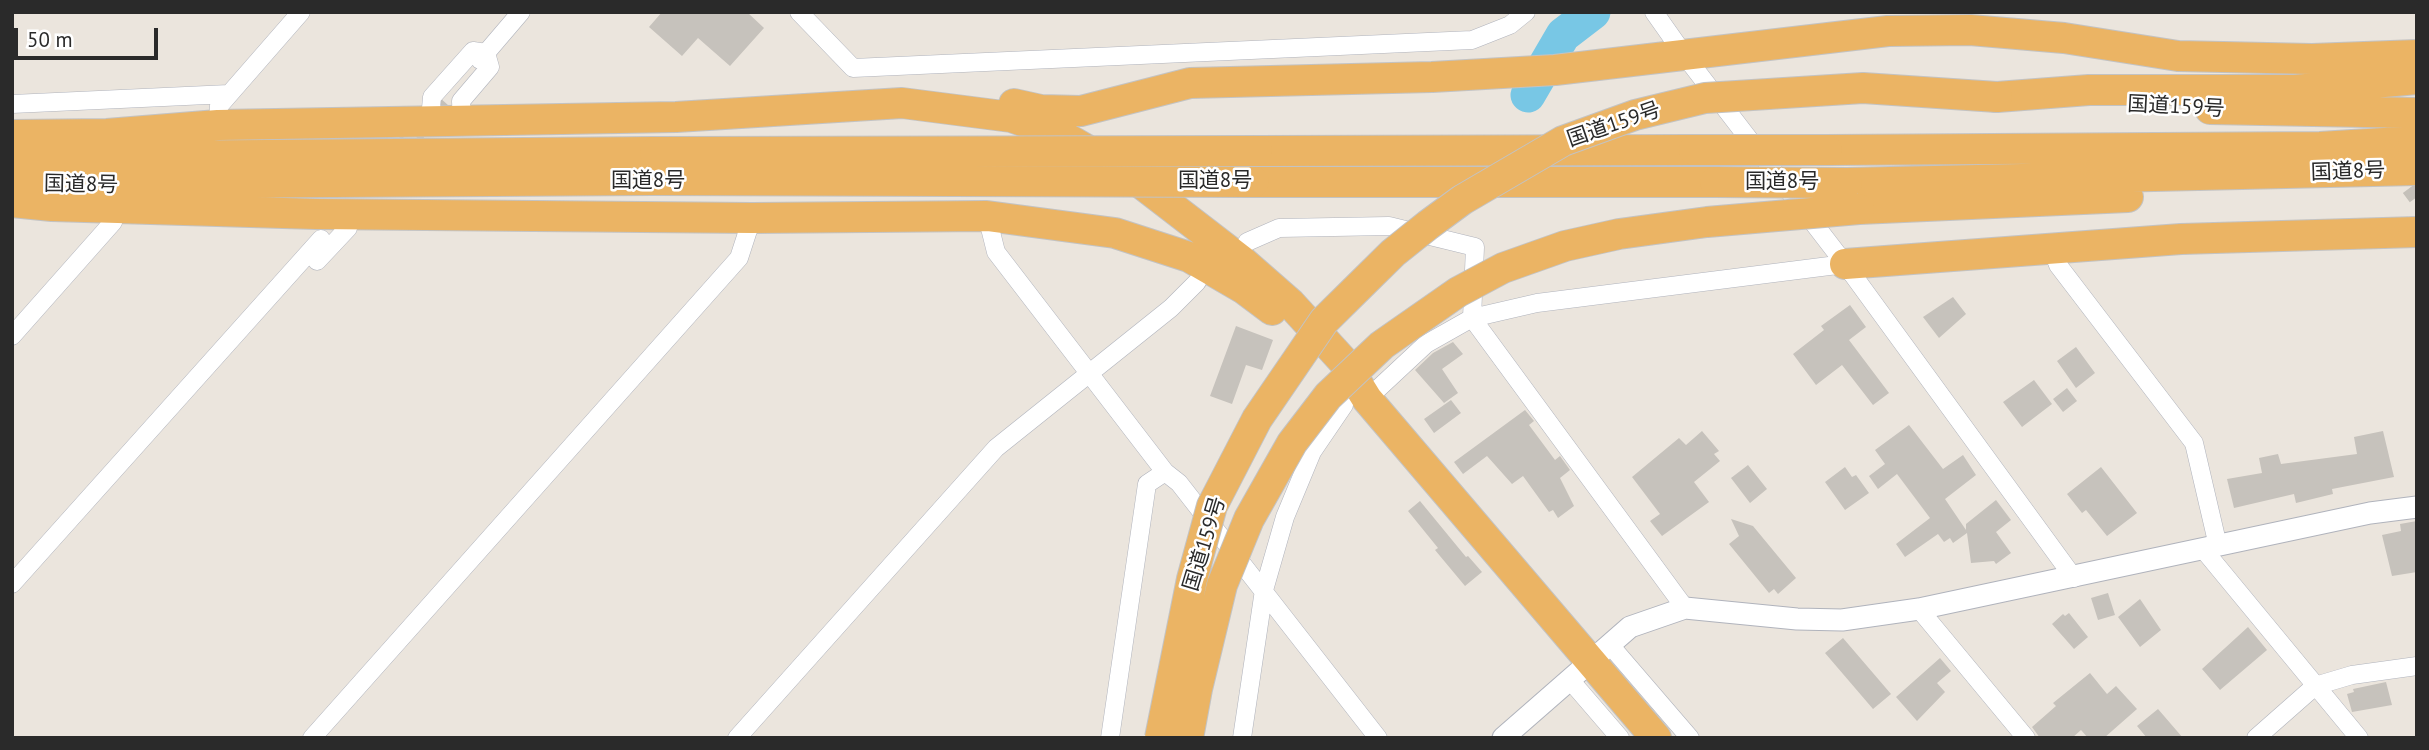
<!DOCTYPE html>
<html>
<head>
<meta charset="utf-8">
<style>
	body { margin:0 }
	#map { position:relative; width:2429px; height:750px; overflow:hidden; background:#ebe5dd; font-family:"PT Sans",sans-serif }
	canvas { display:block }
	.frame { position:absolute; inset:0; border:14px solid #2a2a2a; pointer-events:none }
	.scale { position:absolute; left:14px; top:28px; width:144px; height:32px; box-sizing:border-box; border:4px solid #2a2a2a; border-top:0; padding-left:9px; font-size:21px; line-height:24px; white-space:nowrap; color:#2a2a2a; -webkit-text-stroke:5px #fff; paint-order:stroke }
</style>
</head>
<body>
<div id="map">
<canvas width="2429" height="750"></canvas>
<div class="frame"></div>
<div class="scale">50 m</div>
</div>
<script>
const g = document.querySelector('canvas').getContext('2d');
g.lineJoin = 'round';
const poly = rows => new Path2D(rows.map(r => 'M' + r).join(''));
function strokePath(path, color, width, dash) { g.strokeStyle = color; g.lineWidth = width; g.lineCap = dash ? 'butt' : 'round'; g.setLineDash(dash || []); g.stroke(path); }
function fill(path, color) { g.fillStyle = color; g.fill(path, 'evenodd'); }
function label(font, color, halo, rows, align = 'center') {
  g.font = font + ' "PT Sans","Noto Sans JP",sans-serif'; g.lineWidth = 5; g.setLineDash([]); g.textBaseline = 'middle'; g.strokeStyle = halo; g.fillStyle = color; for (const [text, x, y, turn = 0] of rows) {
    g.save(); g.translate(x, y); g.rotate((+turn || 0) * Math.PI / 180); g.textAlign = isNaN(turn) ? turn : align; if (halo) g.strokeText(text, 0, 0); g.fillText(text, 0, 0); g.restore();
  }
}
const river = poly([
	[1528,95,1563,35,1593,12]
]);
const building = poly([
	[662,12,747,12,764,28,730,66,698,38,682,56,649,27],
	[1953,297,1966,314,1939,338,1923,317],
	[1850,305,1866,327,1849,340,1889,393,1873,405,1842,365,1816,385,1793,354,1824,330,1821,326],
	[1236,326,1273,340,1262,370,1246,365,1232,404,1210,396],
	[1453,342,1463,354,1442,369,1458,393,1444,403,1415,370,1433,353],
	[2076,347,2095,373,2076,388,2057,361],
	[2034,380,2052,404,2022,427,2003,402],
	[2067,388,2077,401,2063,412,2053,399],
	[1451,400,1461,413,1434,433,1424,419],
	[1525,410,1534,421,1529,425,1555,460,1560,456,1570,470,1560,478,1574,506,1558,518,1553,510,1549,512,1523,476,1512,484,1487,456,1463,474,1454,462],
	[1909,425,1943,469,1963,455,1976,475,1945,499,1966,530,1966,524,1996,500,2011,520,1996,532,2011,553,1996,564,1994,561,1971,563,1967,533,1953,543,1950,538,1944,542,1938,534,1905,557,1896,544,1930,518,1897,474,1878,489,1869,476,1885,464,1875,450],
	[1702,431,1719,451,1714,454,1720,461,1694,482,1709,502,1662,536,1650,521,1660,514,1632,477,1679,438,1686,445],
	[2383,431,2394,477,2332,489,2333,494,2296,503,2294,494,2234,508,2227,479,2262,473,2259,458,2278,454,2281,464,2357,454,2354,437],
	[1748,465,1767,489,1750,503,1731,478],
	[1845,467,1852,477,1856,475,1869,493,1845,510,1825,482],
	[2101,467,2137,513,2107,536,2086,510,2082,513,2067,494],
	[1420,501,1466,557,1468,556,1482,572,1465,586,1435,550,1438,548,1408,511],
	[1731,519,1753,526,1796,578,1778,594,1774,589,1769,593,1729,544,1739,536],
	[2417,521,2417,572,2392,576,2382,535,2401,531,2400,524],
	[2108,593,2115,615,2098,620,2091,598],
	[2140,599,2161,630,2140,647,2118,617],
	[2069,613,2088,637,2074,649,2052,624,2063,614,2065,616],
	[2248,627,2267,650,2220,690,2202,669],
	[1843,638,1891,694,1873,709,1825,653],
	[1940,658,1951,671,1937,683,1945,692,1917,721,1896,697],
	[2090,673,2107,694,2116,686,2137,709,2104,738,2088,738,2081,730,2072,738,2040,738,2032,727,2056,706,2053,703],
	[2386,682,2392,705,2352,712,2347,694,2354,692,2353,689],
	[2158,709,2183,738,2147,738,2137,726]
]);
const minorTunnel = poly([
	[396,155,448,97],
	[2394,166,2417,197]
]);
const minor = poly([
	[799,12,853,68,1472,40,1510,25,1526,12],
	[1654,12,1685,56,1845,264,2074,578],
	[480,60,521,12],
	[12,104,229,94],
	[430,120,432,97,473,51,486,53,490,67,461,101,462,121],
	[218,125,219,106,301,12],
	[987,216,996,252,1165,472,1179,483,1378,738],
	[1247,242,1279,228,1389,226,1475,247,1472,318,1685,608],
	[2051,246,2058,265,2194,443,2218,546],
	[317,261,348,228,349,214],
	[12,336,113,222,105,207],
	[1367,399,1426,344,1472,318,1537,303,1845,264],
	[2203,549,2359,738],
	[12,584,321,239],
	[1919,609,2026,738],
	[1610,645,1690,738],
	[1570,680,1620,738],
	[312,738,739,258,752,218],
	[737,738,996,448,1171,308,1197,282],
	[1110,738,1147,484,1165,472],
	[1242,738,1264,590,1285,517,1312,452,1344,405],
	[2256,738,2315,686,2352,675,2417,666]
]);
const tertiary = poly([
	[1503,738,1630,627,1685,608,1797,619,1842,620,1919,609,2370,513,2417,507]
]);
const trunk = poly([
	[1997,97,2089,90,2295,90,2417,79],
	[1014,104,1041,110,1081,111,1190,83,1432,77,1555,70,1888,31,1970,30,2064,38,2178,56,2312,59,2417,55],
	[2210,109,2417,113],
	[12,135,107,134,218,125,676,117,902,103,1011,117,1037,126,1063,136,1129,174,1242,261,1290,303,1344,362,1367,399,1656,738],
	[1827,150,2320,147,2417,141],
	[1257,151,1694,150],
	[12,157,655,152],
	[1254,182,1715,182],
	[1847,183,2417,170],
	[12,184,652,180],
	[12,202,52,206,316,214,752,218,987,216,1115,233,1189,257,1244,289,1272,310],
	[1859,209,2128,197],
	[1845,264,2181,239,2417,232]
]);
const trunkBridge = poly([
	[1694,150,1827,150],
	[655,152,1257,151],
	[652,180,1254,182],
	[1715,182,1847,183],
	[1160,738,1192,579,1212,506,1257,419,1324,321,1393,253,1428,225,1462,200,1563,141,1635,115,1705,98,1863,88,1997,97],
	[1188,738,1197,689,1222,585,1249,519,1292,443,1328,396,1382,345,1458,292,1503,268,1565,246,1619,234,1707,222,1859,209]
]);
const streetNames = [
	["国道159号",2176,107,3],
	["国道159号",1614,125,-19],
	["国道8号",2348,172,-2],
	["国道8号",648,181],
	["国道8号",1215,181],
	["国道8号",1782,182],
	["国道8号",81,185,1],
	["国道159号",1205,544,-73]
];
strokePath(river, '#78c7e5', 35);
fill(building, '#c6c2bc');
strokePath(minorTunnel, '#c4c0b9', 18, [18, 9]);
strokePath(minor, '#b0b3bc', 19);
strokePath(tertiary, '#b0b3bc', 23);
strokePath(trunk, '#c3c3c3', 32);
strokePath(minor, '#fff', 18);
strokePath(tertiary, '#fff', 21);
strokePath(trunk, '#ebb464', 30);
strokePath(trunkBridge, '#c3c3c3', 32, []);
strokePath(trunkBridge, '#ebb464', 30);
label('21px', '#2a2a2a', '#fff', streetNames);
</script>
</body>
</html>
